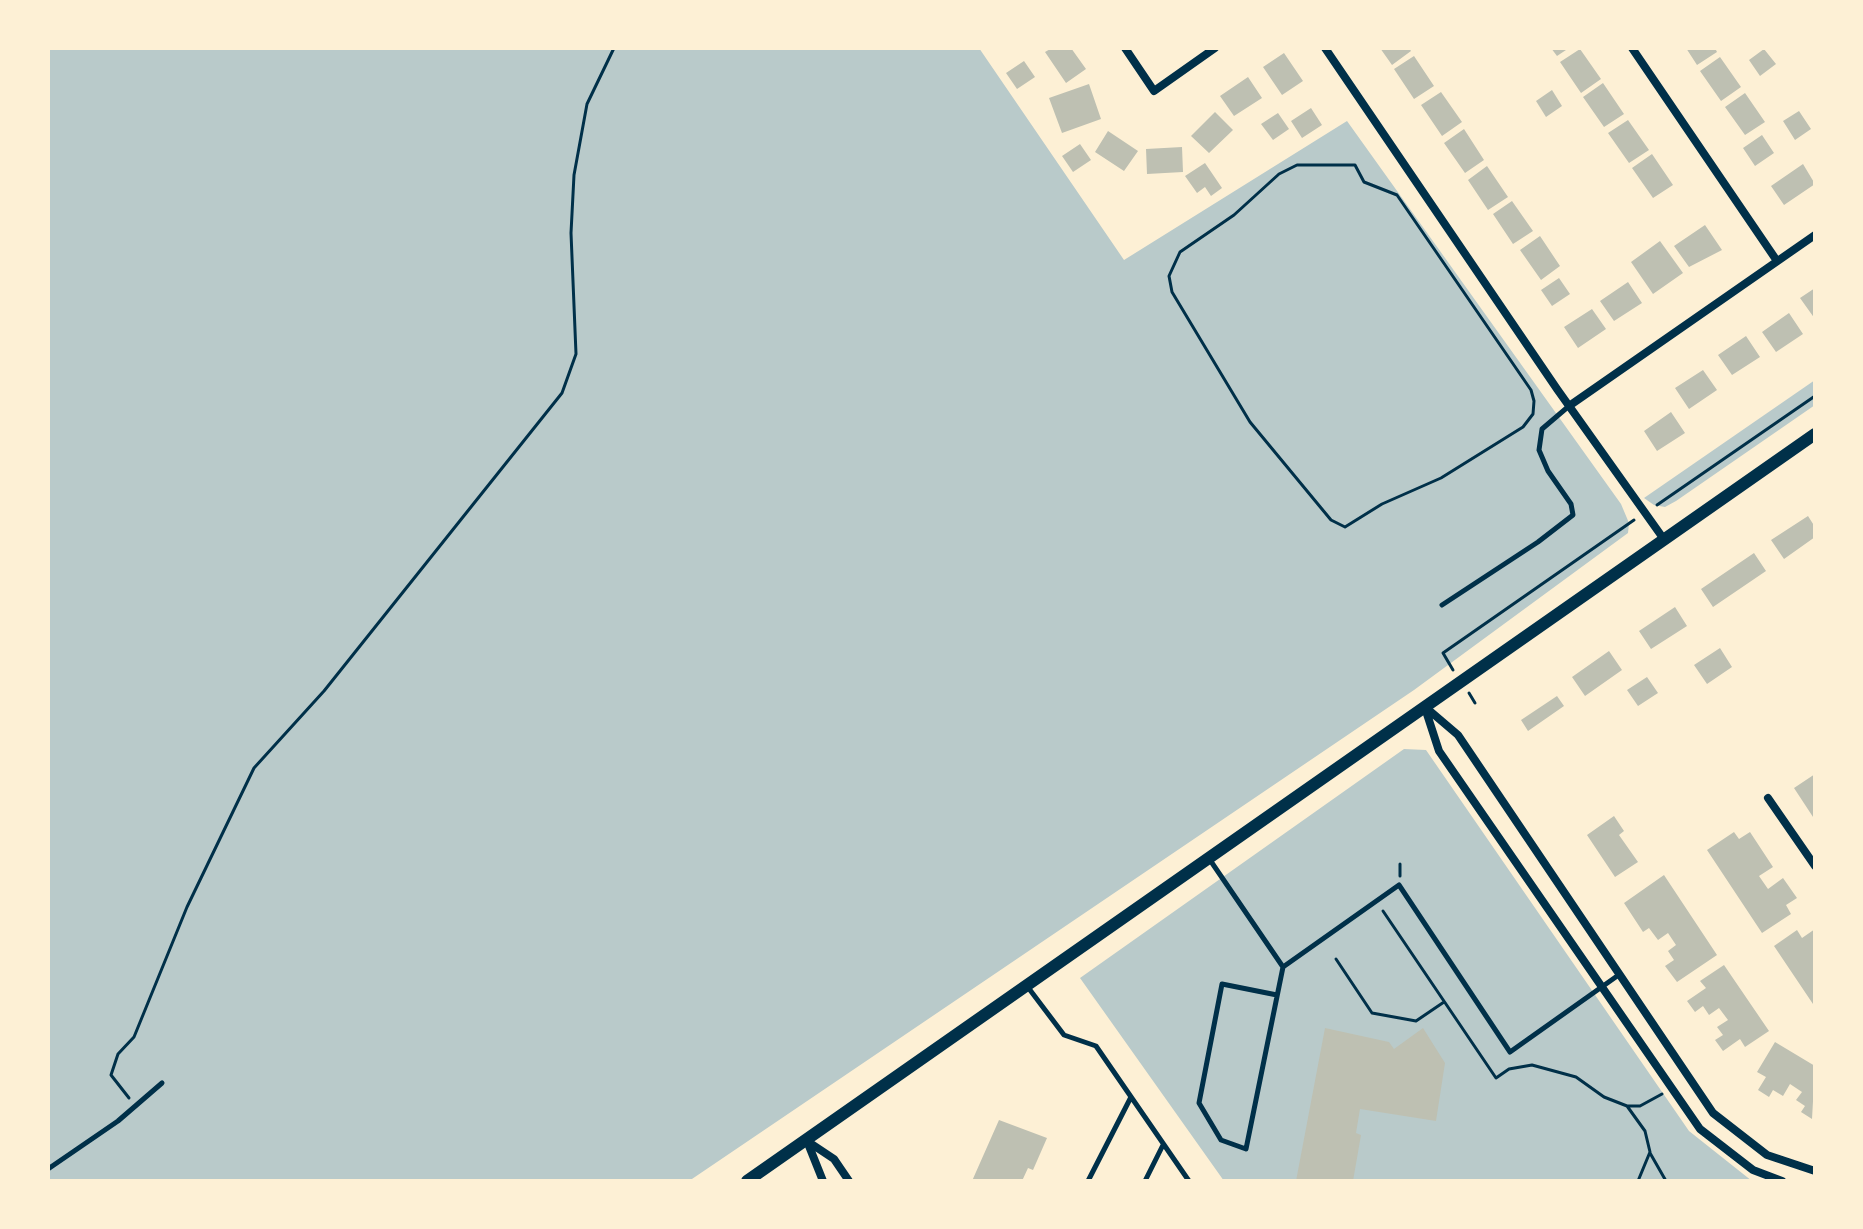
<!DOCTYPE html>
<html>
<head>
<meta charset="utf-8">
<style>
	body { margin:0 }
	#map { position:relative; width:1863px; height:1229px; overflow:hidden; background:#fdf0d5; font-family:"Noto Serif",serif }
	canvas { display:block }
	.frame { position:absolute; inset:0; border:50px solid #fdf0d5; pointer-events:none }
</style>
</head>
<body>
<div id="map">
<canvas width="1863" height="1229"></canvas>
<div class="frame"></div>
</div>
<script>
const g = document.querySelector('canvas').getContext('2d');
g.lineJoin = 'round';
function fill(path, color) { g.fillStyle = color; g.fill(path, 'evenodd'); }
const poly = rows => new Path2D(rows.map(r => 'M' + r).join(''));
function strokePath(path, color, width, dash) { g.strokeStyle = color; g.lineWidth = width; g.lineCap = dash ? 'butt' : 'round'; g.setLineDash(dash || []); g.stroke(path); }
const green = poly([
	[48,48,979,48,1124,260,1347,121,1621,504,1629,523,1628,533,1414,690,689,1181,48,1181],
	[1815,380,1815,405,1676,501,1665,507,1654,505,1644,498],
	[1404,749,1426,750,1689,1131,1752,1181,1224,1181,1080,978]
]);
const building = poly([
	[1052,48,1071,48,1086,69,1066,83,1045,52],
	[1380,48,1409,48,1411,51,1392,65],
	[1551,48,1569,48,1557,56],
	[1686,48,1715,48,1717,52,1697,65],
	[1580,49,1601,79,1581,93,1560,62],
	[1764,49,1776,64,1760,76,1749,60],
	[1284,53,1303,81,1282,95,1263,67],
	[1414,56,1434,86,1414,99,1394,69],
	[1720,57,1741,87,1721,101,1700,71],
	[1024,61,1035,77,1017,89,1006,73],
	[1248,77,1262,98,1234,116,1220,96],
	[1603,83,1624,114,1604,127,1583,97],
	[1089,84,1101,119,1062,133,1049,98],
	[1552,90,1562,106,1546,117,1536,101],
	[1441,92,1462,122,1442,136,1421,105],
	[1745,93,1765,122,1745,135,1725,107],
	[1311,108,1322,125,1302,138,1291,121],
	[1799,111,1811,129,1795,140,1783,121],
	[1215,112,1233,130,1209,153,1191,136],
	[1278,113,1289,129,1273,140,1261,124],
	[1628,120,1649,150,1629,163,1608,133],
	[1464,129,1484,160,1465,173,1444,143],
	[1108,131,1138,151,1124,171,1095,152],
	[1762,135,1774,153,1755,166,1743,148],
	[1080,144,1091,160,1073,172,1062,156],
	[1182,147,1183,172,1147,174,1146,149],
	[1652,154,1673,185,1653,198,1632,168],
	[1205,163,1222,188,1211,196,1205,187,1197,193,1185,176],
	[1803,164,1815,184,1784,205,1771,186],
	[1487,166,1508,197,1488,210,1468,180],
	[1512,201,1533,231,1513,244,1493,214],
	[1705,225,1722,250,1689,267,1674,246],
	[1540,236,1560,266,1541,280,1520,250],
	[1660,241,1683,273,1653,294,1631,262],
	[1559,278,1570,294,1552,306,1541,290],
	[1628,282,1642,303,1614,321,1600,301],
	[1815,288,1815,319,1800,298],
	[1592,309,1606,329,1578,348,1564,327],
	[1789,313,1803,334,1776,352,1762,332],
	[1746,336,1760,357,1732,375,1718,355],
	[1703,370,1717,390,1689,409,1675,388],
	[1671,412,1685,433,1657,451,1644,431],
	[1808,516,1815,527,1815,537,1784,559,1771,540],
	[1754,553,1766,571,1713,607,1701,589],
	[1675,607,1687,626,1651,649,1639,631],
	[1720,648,1732,667,1707,684,1694,665],
	[1609,651,1622,670,1585,696,1572,677],
	[1647,677,1658,693,1638,706,1627,690],
	[1557,696,1564,706,1528,731,1521,720],
	[1815,774,1815,820,1794,788],
	[1614,816,1624,831,1619,835,1638,862,1615,877,1587,835],
	[1734,832,1739,839,1750,832,1773,867,1759,876,1768,889,1783,878,1797,898,1786,905,1791,914,1762,933,1707,850],
	[1664,875,1717,955,1677,982,1665,966,1674,960,1668,951,1676,945,1668,933,1658,940,1649,928,1643,932,1624,903],
	[1815,929,1814,955,1815,1007,1774,946,1797,930,1802,938],
	[1724,965,1769,1031,1745,1047,1740,1039,1723,1051,1715,1040,1723,1035,1717,1027,1728,1020,1719,1008,1709,1015,1703,1006,1695,1012,1687,1001,1706,988,1700,981],
	[1325,1028,1389,1042,1394,1049,1423,1028,1445,1063,1436,1121,1360,1109,1356,1133,1361,1135,1353,1181,1296,1181],
	[1775,1042,1815,1066,1812,1119,1801,1112,1805,1106,1796,1100,1802,1092,1790,1084,1783,1096,1773,1090,1769,1097,1758,1090,1766,1077,1757,1072],
	[999,1120,1047,1138,1033,1170,1028,1168,1022,1181,972,1181]
]);
const path = poly([
	[1297,165,1355,165,1364,182,1397,195,1531,390,1534,401,1533,414,1523,427,1441,478,1382,504,1345,527,1331,520,1250,422,1172,292,1169,276,1180,252,1234,215,1279,174,1297,165],
	[1657,505,1815,396],
	[1453,670,1443,653,1634,520],
	[1469,693,1475,703],
	[1400,876,1400,864],
	[1383,911,1496,1078,1509,1069,1532,1065,1576,1077,1604,1097,1627,1106,1640,1106,1662,1094],
	[1336,959,1372,1013,1416,1021,1444,1002],
	[129,1098,111,1075,118,1054,134,1037,187,907,254,768,324,691,562,393,576,354,571,233,574,175,587,104,614,48],
	[1627,1106,1645,1131,1650,1152,1638,1181],
	[1650,1153,1666,1181]
]);
const service = poly([
	[1442,605,1538,542,1573,515,1571,504,1548,471,1539,450,1542,429,1569,406],
	[1210,860,1283,967,1246,1149,1221,1140,1199,1103,1222,984,1277,995],
	[1283,967,1399,885,1510,1052,1620,974],
	[1027,986,1064,1035,1096,1046,1189,1181],
	[48,1169,118,1121,162,1083],
	[1088,1181,1131,1097],
	[1145,1181,1163,1145]
]);
const minor = poly([
	[1125,48,1154,91,1215,48],
	[1325,48,1557,389,1663,538],
	[1632,48,1777,261],
	[1569,406,1815,235],
	[1424,706,1458,735,1713,1113,1767,1155,1815,1171],
	[1425,708,1439,751,1700,1129,1753,1170,1782,1181],
	[1768,798,1815,866],
	[807,1141,834,1159,849,1181],
	[807,1141,823,1181]
]);
const tertiary = poly([
	[747,1181,1815,434]
]);
fill(green, '#b9caca');
fill(building, '#bec0b2');
strokePath(path, '#003049', 3);
strokePath(service, '#003049', 5);
strokePath(minor, '#003049', 8);
strokePath(tertiary, '#003049', 12);
</script>
</body>
</html>
